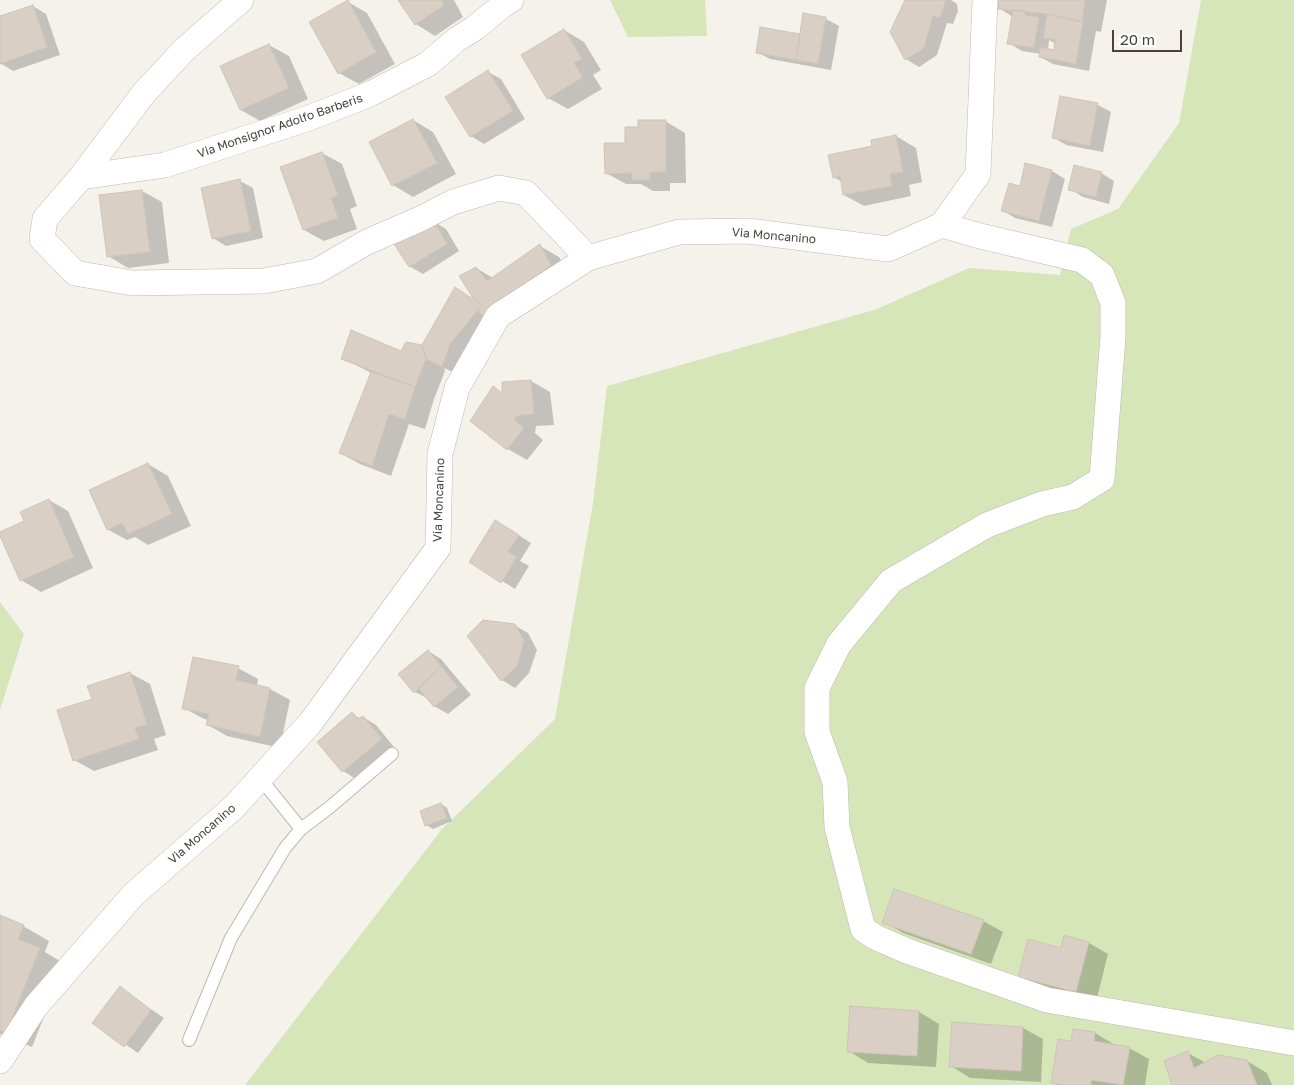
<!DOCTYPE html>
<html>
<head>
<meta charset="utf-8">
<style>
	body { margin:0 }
	#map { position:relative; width:1294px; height:1085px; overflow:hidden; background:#f5f2ec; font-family:"Golos Text",sans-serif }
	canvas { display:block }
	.scale { position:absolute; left:1112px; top:30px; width:70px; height:22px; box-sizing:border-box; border:2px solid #49423a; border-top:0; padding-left:6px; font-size:15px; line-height:18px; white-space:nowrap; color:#49423a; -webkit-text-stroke:4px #fff; paint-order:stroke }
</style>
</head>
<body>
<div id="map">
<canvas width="1294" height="1085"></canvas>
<div class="scale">20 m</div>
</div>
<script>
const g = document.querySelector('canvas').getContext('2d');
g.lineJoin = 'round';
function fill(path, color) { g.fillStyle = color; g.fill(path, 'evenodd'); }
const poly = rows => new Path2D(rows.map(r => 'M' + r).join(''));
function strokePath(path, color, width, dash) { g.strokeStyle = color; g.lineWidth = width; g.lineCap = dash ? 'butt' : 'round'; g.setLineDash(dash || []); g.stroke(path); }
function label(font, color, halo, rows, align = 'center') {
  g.font = font + ' "Golos Text",sans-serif'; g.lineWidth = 5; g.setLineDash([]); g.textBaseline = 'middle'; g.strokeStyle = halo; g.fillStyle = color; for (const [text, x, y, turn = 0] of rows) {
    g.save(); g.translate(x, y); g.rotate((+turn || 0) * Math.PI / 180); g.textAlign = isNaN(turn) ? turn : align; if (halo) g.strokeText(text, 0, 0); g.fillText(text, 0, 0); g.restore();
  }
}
const green = poly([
	[610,0,705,0,707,36,628,37],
	[1201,0,1294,0,1294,1085,245,1085,442,829,555,719,593,503,607,386,877,309,969,268,1060,275,1071,229,1118,209,1179,123],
	[0,602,24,634,0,710]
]);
const shadow = poly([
	[399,0,454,0,463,17,435,36,416,24],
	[907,0,951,0,957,4,958,11,953,24,947,23,937,55,919,67,906,59,892,32],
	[1000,0,1107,0,1101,32,1096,31,1089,71,1053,64,1040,57,1041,54,1022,51,1009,43,1013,17,999,8],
	[1049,40,1056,44,1055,51,1048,50],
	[348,2,367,13,395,64,359,84,339,73],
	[33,6,46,14,60,55,13,71,0,63,0,17],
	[804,15,826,19,839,26,831,70,770,59,757,52,801,36],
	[564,30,584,42,601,70,593,75,602,89,568,109,548,98],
	[269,45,289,56,308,99,260,121,241,110],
	[488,72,501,79,525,119,484,144,471,136],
	[1098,105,1111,112,1103,152,1066,145,1053,137],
	[413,120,433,132,456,174,413,197,393,185],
	[665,121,685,133,686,183,670,183,670,191,653,191,641,184,626,184,606,173,639,128],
	[896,136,916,148,922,182,909,185,911,196,864,206,844,195,842,182,834,177,874,147],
	[322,153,342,164,357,206,350,209,357,229,324,241,304,230,282,168],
	[1026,165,1052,171,1065,179,1052,227,1015,218,1002,210,1020,187],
	[1101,173,1114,181,1109,204,1083,197,1070,189],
	[240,181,253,188,263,238,226,246,213,238],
	[142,191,162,202,169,263,128,268,108,256],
	[433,221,446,229,459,251,423,274,409,266],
	[540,246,559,257,570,276,504,328,455,373,444,368,445,371,434,399,425,429,409,424,391,476,360,464,340,453,371,373,343,358,402,353,422,347,480,302,476,268,493,278],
	[531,381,550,392,554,425,536,426,535,433,543,440,527,460,508,449,493,388,504,394],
	[148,464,168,476,191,526,148,545,135,537,127,540,107,529],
	[49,500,68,511,93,568,41,592,21,580,25,522],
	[509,529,531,543,520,561,529,566,515,589,471,562],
	[514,625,528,633,537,650,529,673,515,688,502,680,469,636],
	[428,651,441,659,471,695,448,714,434,706,429,699,415,692,400,674],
	[238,668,258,679,257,686,270,689,290,700,280,748,227,736,208,725,209,720,204,719,184,708],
	[130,673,150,684,166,735,154,739,158,750,94,771,74,760,93,699],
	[352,714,361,719,363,717,376,725,394,747,356,779,343,771],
	[441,804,447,808,452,821,433,829,426,825],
	[0,916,23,926,49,941,45,952,65,964,32,1047,0,1034],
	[983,921,1003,932,991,964,903,933,884,922],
	[1065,937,1089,943,1108,954,1096,1002,1039,988,1019,976,1062,949],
	[120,988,164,1018,138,1053,94,1023],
	[851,1008,919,1012,939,1024,936,1067,868,1063,849,1051],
	[953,1023,1023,1028,1043,1039,1041,1082,970,1078,951,1066],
	[1075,1030,1095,1033,1115,1045,1129,1048,1149,1059,1145,1085,1057,1085,1052,1082,1072,1042],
	[1188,1053,1206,1063,1247,1061,1267,1073,1272,1085,1173,1085]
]);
const building = poly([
	[348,0,376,52,338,74,309,22,348,0],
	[398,0,441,0,444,5,415,25,398,0],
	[905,0,945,0,945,3,940,18,933,16,924,48,905,60,890,32,905,0],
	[999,0,1085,0,1082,22,1047,14,998,9,999,0],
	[33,5,47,47,0,64,0,16,33,5],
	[1013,10,1025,11,1025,15,1039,17,1034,48,1007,44,1013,10],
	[803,13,826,17,818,64,796,60,803,13],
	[1047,14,1083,22,1076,64,1039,57,1040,47,1054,50,1055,40,1043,38,1047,14],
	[760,27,800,34,796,60,756,53,760,27],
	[564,29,582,59,574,63,583,77,547,99,521,55,564,29],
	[269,44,289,88,240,110,220,66,269,44],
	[488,70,513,111,470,137,445,97,488,70],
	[1060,96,1098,103,1090,146,1052,138,1060,96],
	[413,119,437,163,392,186,369,142,413,119],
	[638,120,666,120,666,172,650,172,650,180,632,180,632,173,605,174,604,143,625,143,625,127,638,127,638,120],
	[896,135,903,172,890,174,892,186,843,195,840,176,833,178,828,155,872,146,871,140,896,135],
	[322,152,338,195,331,198,338,218,303,230,280,167,322,152],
	[1025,163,1052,170,1039,221,1001,211,1009,183,1020,186,1025,163],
	[1074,165,1102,172,1096,197,1068,190,1074,165],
	[240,179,251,231,212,239,201,188,240,179],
	[142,190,150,252,107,257,99,195,142,190],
	[433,220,447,244,409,267,394,244,433,220],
	[540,244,551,265,484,318,478,310,482,305,473,298,459,276,476,267,487,281,540,244],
	[455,287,482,305,450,344,442,367,426,359,422,345,455,287],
	[351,330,401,351,406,342,422,345,426,359,415,387,341,359,351,330],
	[371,372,415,387,405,419,389,414,372,466,339,453,371,372],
	[531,380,534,414,516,416,515,420,524,428,507,450,470,421,493,386,502,393,502,382,531,380],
	[148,463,172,514,128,534,122,523,107,530,89,490,148,463],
	[49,499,74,557,20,581,0,536,0,532,24,521,20,512,49,499],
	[495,520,519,535,508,552,517,557,501,583,469,562,495,520],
	[483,620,515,624,524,641,517,666,501,681,467,636,483,620],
	[428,650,441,666,414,693,398,674,428,650],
	[193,657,239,666,236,680,270,688,260,737,206,725,209,714,182,709,193,657],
	[441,666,458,687,434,707,419,689,441,666],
	[130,672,147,724,135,728,139,739,73,761,57,710,92,699,87,686,130,672],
	[352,712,358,719,363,716,382,739,342,772,317,742,352,712],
	[441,803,447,818,425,826,420,811,441,803],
	[894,889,984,920,971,954,882,923,894,889],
	[0,915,24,925,18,939,40,948,6,1033,0,1030,0,915],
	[1064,935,1089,942,1076,992,1018,977,1028,939,1061,948,1064,935],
	[120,986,151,1010,124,1047,92,1023,120,986],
	[850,1006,919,1011,917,1056,847,1052,850,1006],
	[952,1022,1023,1027,1021,1071,949,1067,952,1022],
	[1073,1029,1095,1032,1094,1041,1130,1047,1123,1085,1091,1080,1091,1085,1062,1085,1051,1083,1058,1039,1071,1041,1073,1029],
	[1188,1051,1194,1068,1218,1055,1247,1060,1257,1085,1172,1085,1164,1061,1188,1051]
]);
const service = poly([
	[260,778,301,829,330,807,392,754],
	[189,1040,231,938,285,848,301,829]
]);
const minor = poly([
	[241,0,185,49,144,93,81,177,165,165,309,118,370,94,428,64,456,40,475,28,504,4,511,0],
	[81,177,45,219,42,239,75,273,132,283,264,281,317,271,367,242,420,219,453,202,499,188,526,193,588,258],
	[942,225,980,236,1082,260,1102,275,1113,303,1113,337,1102,479,1073,497,1042,504,987,525,891,581,839,644,817,688,817,732,835,782,837,827,863,929,875,937,907,951,1047,1000,1294,1043],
	[0,1061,36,1006,134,894,234,807,311,722,438,548,440,454,457,388,498,316,588,258,679,232,748,231,888,249,942,225,978,174,985,0]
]);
const streetNames = [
	["Via Monsignor Adolfo Barberis",280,126,-19],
	["Via Moncanino",774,236,5],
	["Via Moncanino",439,500,-88],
	["Via Moncanino",202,834,-41]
];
fill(green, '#d6e6b9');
fill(shadow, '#0003');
fill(building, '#d9cfc5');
strokePath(building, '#d0c4b6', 1);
strokePath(service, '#c0b8af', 14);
strokePath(minor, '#c0b8af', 26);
strokePath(service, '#fff', 12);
strokePath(minor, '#fff', 25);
label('12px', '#49423a', '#fff', streetNames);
</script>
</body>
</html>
